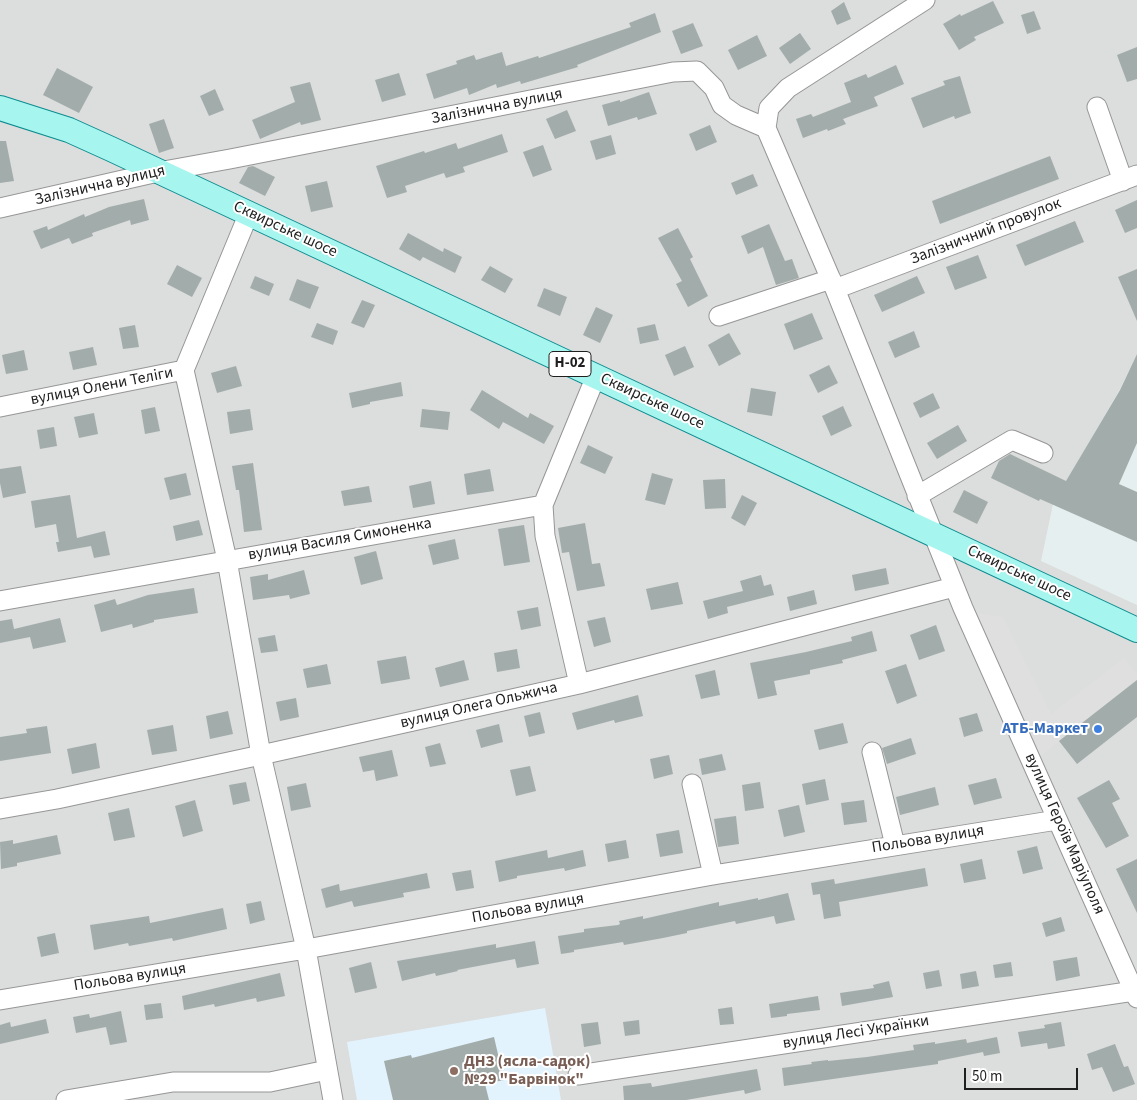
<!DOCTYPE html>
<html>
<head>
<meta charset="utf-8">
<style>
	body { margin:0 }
	#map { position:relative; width:1137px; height:1100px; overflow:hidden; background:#e6efef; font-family:"Source Sans 3",sans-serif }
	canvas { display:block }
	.scale { position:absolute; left:964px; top:1068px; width:114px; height:22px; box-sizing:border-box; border:2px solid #1f1f1f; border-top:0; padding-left:6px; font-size:15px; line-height:18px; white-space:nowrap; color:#1f1f1f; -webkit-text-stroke:4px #fff; paint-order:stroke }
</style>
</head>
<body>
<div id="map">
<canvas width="1137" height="1100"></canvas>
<div class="scale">50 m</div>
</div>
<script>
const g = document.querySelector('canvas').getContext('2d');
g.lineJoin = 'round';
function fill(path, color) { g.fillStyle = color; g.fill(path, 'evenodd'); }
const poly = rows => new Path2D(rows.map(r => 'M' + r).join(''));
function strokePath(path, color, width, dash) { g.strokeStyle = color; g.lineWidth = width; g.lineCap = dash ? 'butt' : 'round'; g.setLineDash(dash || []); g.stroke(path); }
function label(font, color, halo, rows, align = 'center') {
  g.font = font + ' "Source Sans 3",sans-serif'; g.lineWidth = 4; g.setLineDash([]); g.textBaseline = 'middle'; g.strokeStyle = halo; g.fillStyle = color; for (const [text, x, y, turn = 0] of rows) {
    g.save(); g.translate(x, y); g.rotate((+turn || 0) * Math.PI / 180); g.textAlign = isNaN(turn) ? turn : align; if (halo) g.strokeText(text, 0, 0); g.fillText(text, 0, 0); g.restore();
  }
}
const residential = poly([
	[0,0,1137,0,1137,354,1120,389,1053,504,1041,561,1137,605,1137,1100,0,1100]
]);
const education = poly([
	[545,1008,561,1100,357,1100,347,1042]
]);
const parking = poly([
	[977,613,1003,617,1051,714,1124,658,1137,674,1137,680,1041,756]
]);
const building = poly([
	[993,1,1004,23,974,37,976,40,959,50,943,24,960,14,961,16],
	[844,2,851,19,837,25,831,11],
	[1034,11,1041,29,1027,34,1021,15],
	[655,13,661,32,577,65,578,67,521,84,520,81,497,88,496,84,469,95,467,88,434,99,426,74,457,64,456,61,474,55,476,60,502,52,506,66,538,56,539,58,631,27,629,23],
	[693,23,703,46,681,54,672,31],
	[800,33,811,49,790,64,779,48],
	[757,35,767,56,738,70,728,50],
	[1137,47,1137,79,1127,82,1117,55],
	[896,65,904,84,874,97,878,106,843,119,846,124,828,131,827,129,803,138,796,119,811,114,813,117,851,102,844,83,866,74,868,78],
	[57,68,93,87,79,113,43,95],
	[399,73,406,95,382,102,375,80],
	[960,76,971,113,955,119,954,116,923,128,911,98,945,85,943,81],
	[310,82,321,120,301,125,300,122,260,139,252,120,295,102,290,87],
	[215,89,224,110,209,116,200,96],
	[649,92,657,114,638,120,637,117,608,126,602,105,620,100,620,102],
	[567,110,576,131,555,139,546,119],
	[164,119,174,148,159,153,149,124],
	[710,125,717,142,696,151,689,134],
	[502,134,508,152,463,167,465,172,446,178,444,173,405,186,407,192,387,198,376,166,424,151,425,153,456,143,458,149],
	[611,135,616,154,596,160,590,141],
	[0,141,6,141,14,181,0,183],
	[543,145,552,170,533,177,523,152],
	[1050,156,1059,179,940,224,932,201],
	[253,166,275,177,265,196,239,183,248,167],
	[753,174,758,186,736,195,731,183],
	[327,181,333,207,311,212,305,186],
	[144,199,149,220,131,225,130,220,92,233,93,236,72,244,69,238,41,249,33,231,47,226,48,230,84,214,85,217,109,207],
	[1137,200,1137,228,1125,233,1115,210],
	[1075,221,1084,242,1025,266,1016,245],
	[769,224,785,261,792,259,799,278,776,285,763,247,748,254,741,236],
	[678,228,693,257,690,259,708,296,688,307,676,284,682,281,658,238],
	[408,233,443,252,444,248,462,257,455,273,423,257,420,261,399,249],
	[978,255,987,278,955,290,946,267],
	[177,265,202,278,192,297,167,284],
	[490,266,513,279,505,293,481,280],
	[1137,269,1137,321,1118,277],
	[255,276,274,284,269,296,250,288],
	[917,276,925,293,882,312,874,295],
	[297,279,319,287,310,309,289,300],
	[544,288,567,297,560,316,537,306],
	[362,300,375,305,364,328,351,323],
	[596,307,613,315,600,343,583,335],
	[812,313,823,339,794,350,784,324],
	[317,323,338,331,333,345,311,337],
	[655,324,659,340,640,344,637,328],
	[135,325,139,347,123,349,119,328],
	[914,331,920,347,895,358,888,342],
	[729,333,741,354,719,366,708,345],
	[685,346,694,367,674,376,665,355],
	[93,347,97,365,73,370,69,352],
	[24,350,28,370,6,374,2,355],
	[1137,354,1137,443,1119,484,1137,492,1137,542,1040,499,1039,501,991,478,999,461,1010,454,1066,481,1120,390],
	[829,365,838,383,818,393,809,375],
	[236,366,242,386,217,393,211,373],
	[401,382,403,396,370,402,370,404,352,408,349,393],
	[751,388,776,392,772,416,747,412],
	[482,390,528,418,530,413,554,426,544,444,503,422,499,429,470,410],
	[933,393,940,408,920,418,913,403],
	[843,406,852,426,831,436,822,416],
	[155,407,160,431,145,434,141,410],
	[250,409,253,430,230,434,227,412],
	[422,409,450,412,448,430,420,427],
	[94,413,98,434,79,438,74,417],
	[958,425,967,441,937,459,927,443],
	[54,427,57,446,40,449,37,430],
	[588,445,613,457,605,474,580,463],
	[253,463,262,530,244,532,239,490,236,490,232,466],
	[21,466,26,493,3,498,0,483,0,469],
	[490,469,494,491,467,495,464,474],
	[186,473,191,495,170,500,164,478],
	[652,473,673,479,665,505,645,500],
	[725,479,726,508,705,509,703,480],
	[431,481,435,504,413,508,409,486],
	[369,486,372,502,344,506,341,491],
	[964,490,988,502,977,524,953,512],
	[70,495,77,538,105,531,110,555,94,558,91,546,58,552,56,542,59,542,56,524,35,528,31,501],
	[742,495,757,503,745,526,731,518],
	[199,520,203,535,176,541,173,526],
	[585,523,592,564,600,563,605,586,577,591,569,552,562,553,558,528],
	[524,525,530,562,504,566,498,529],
	[455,539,459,559,433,565,428,545],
	[376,551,383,579,361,585,354,557],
	[886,568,889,584,855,591,852,575],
	[304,570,310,594,290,599,289,595,253,600,250,577,268,574,268,580],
	[761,575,764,586,771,584,774,595,727,607,728,613,708,619,703,601,743,591,740,581],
	[678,582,683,604,651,610,646,589],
	[194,588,198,613,154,620,154,622,133,628,132,624,101,632,94,605,115,599,117,605,148,595],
	[814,590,817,604,790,611,787,597],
	[538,607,541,626,521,630,517,611],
	[605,617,611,642,594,647,587,621],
	[60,618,66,642,33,649,30,637,0,643,0,621,12,619,14,629],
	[936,625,945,651,919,660,910,635],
	[872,631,877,651,842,660,843,663,810,670,810,674,774,681,777,695,758,699,750,663,806,652,852,641,851,637],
	[275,635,278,651,261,653,258,638],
	[517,649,520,668,497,672,494,653],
	[406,656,410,679,381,684,377,661],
	[464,660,469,680,440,687,435,668],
	[327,664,331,684,307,688,303,669],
	[906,664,917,696,897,704,885,671],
	[715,670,720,695,701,699,695,675],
	[1137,680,1137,717,1077,764,1059,741],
	[638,695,643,716,615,723,614,720,577,730,572,713],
	[296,698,299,717,280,721,276,702],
	[228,711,233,734,210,739,206,716],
	[540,712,545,733,529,737,524,716],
	[977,713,983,731,964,737,959,718],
	[843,723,848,743,819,750,814,730],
	[499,724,503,742,481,748,476,730],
	[173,725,177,751,152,755,147,730],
	[47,726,51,753,0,761,0,737,27,733,26,729],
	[911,738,916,754,887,764,882,748],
	[96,743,100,768,72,774,67,749],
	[440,743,446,764,430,767,425,747],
	[392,750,398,776,376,781,374,770,363,772,359,757],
	[722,754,726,770,702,775,699,759],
	[669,755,673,774,654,779,650,759],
	[530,766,536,791,516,796,510,770],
	[996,778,1002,798,974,805,968,785],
	[825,779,829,800,806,805,802,784],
	[1109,780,1120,799,1112,803,1129,836,1106,848,1077,798],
	[246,782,250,801,233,805,229,785],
	[760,782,764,808,745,811,742,785],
	[306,783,311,807,291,811,287,787],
	[935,787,939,805,900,815,896,797],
	[195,800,203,831,183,837,175,806],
	[864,800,867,822,844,825,841,803],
	[799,805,805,832,784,837,778,810],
	[129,808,135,837,114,841,108,813],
	[736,816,739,844,718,847,714,819],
	[679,830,683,853,660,857,656,834],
	[57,835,61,854,17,863,17,866,1,869,0,842,13,840,13,844],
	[626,840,629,858,608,862,605,844],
	[1037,846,1043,869,1023,874,1017,851],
	[547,850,548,858,583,850,586,866,565,871,564,868,517,876,517,878,499,882,495,861],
	[982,859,986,879,964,883,960,864],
	[1137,859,1137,913,1116,869],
	[925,868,928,886,839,902,841,916,824,919,820,894,813,895,811,883,834,879,835,884],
	[471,870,474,888,456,891,452,873],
	[427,873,430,888,403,893,404,897,354,907,352,901,326,908,321,889,339,884,340,891],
	[788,893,795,920,776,924,774,916,736,924,735,921,687,931,687,933,663,938,624,945,623,942,574,950,574,952,561,954,558,936,584,932,584,929,618,925,620,924,619,921,643,916,643,919,719,902,719,906,758,898,758,900],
	[261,901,265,920,250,924,246,904],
	[223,908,227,929,173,941,172,938,129,946,128,943,94,950,90,925,149,916,150,923],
	[1061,917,1065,931,1046,937,1042,923],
	[55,933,59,953,41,957,37,937],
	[535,941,539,964,517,968,515,959,457,970,458,971,436,976,435,973,402,981,397,961,496,944,496,948],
	[1077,957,1080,976,1056,981,1053,961],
	[371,962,377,988,355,993,349,968],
	[1011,962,1013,976,995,978,993,965],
	[939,970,942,986,926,989,923,973],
	[976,971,979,986,962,989,960,974],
	[280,973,285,996,257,1002,256,998,215,1007,214,1004,184,1010,182,996],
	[889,981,893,997,842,1006,840,993,874,988,873,985],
	[818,996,820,1010,787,1014,787,1016,771,1018,769,1004],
	[161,1003,163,1018,146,1020,144,1005],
	[732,1007,734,1024,720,1025,718,1009],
	[121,1011,127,1042,110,1045,106,1027,76,1033,73,1017,89,1014,90,1018],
	[46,1019,49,1033,0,1044,0,1025,10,1022,11,1027],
	[639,1020,640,1034,625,1036,623,1022],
	[598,1022,601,1044,584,1047,581,1024],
	[1061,1022,1065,1046,1048,1049,1047,1043,1021,1047,1018,1032,1045,1028,1044,1025],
	[494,1037,504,1080,485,1084,489,1100,393,1100,384,1061,411,1055,412,1058],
	[997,1037,1000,1053,984,1056,983,1052,938,1061,938,1064,784,1086,782,1068,812,1064,811,1062,828,1060,828,1061,867,1057,914,1050,913,1045,935,1042,935,1044,966,1039,967,1043],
	[1115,1044,1124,1067,1128,1066,1135,1084,1113,1092,1102,1067,1092,1070,1087,1054],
	[757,1069,761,1090,745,1094,744,1090,686,1100,624,1100,623,1086,651,1083,652,1087]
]);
const minor = poly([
	[925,0,788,88,769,108,766,128,835,289,963,608,1137,998],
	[1097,107,1123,181],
	[0,208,158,172,230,159,673,72,697,71,714,88,722,105,736,115,766,128],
	[835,289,1137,175],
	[719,316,831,279],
	[184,370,227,560,261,755,306,949,333,1100],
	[0,407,184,370,249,213],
	[917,496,1012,440,1043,453],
	[543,505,545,536,579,684],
	[0,601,543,505,596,376],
	[872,752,895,845],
	[692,784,713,875],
	[0,809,57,799,261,755,579,684,954,587],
	[0,1000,306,949,713,875,1057,820],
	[578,1075,1134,991],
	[66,1100,173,1082,270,1082,327,1070]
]);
const major = poly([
	[0,108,69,130,111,149,1137,630]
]);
const markers = [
	[1098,729,5,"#3f7fe0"],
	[454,1071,5,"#8d6e63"]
];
const shields = [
	[570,364,42]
];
const shieldNames = [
	["Н-02",570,364]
];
const streetNames = [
	["Залізнична вулиця",497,107,-11],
	["Залізнична вулиця",100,186,-13],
	["Сквирське шосе",285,230,25],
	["Залізничний провулок",986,232,-21],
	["вулиця Олени Теліги",102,387,-11],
	["Сквирське шосе",652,402,25],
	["вулиця Василя Симоненка",340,540,-10],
	["Сквирське шосе",1019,574,25],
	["вулиця Олега Ольжича",479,706,-13],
	["вулиця Героїв Маріуполя",1064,834,66],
	["Польова вулиця",928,840,-9],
	["Польова вулиця",528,909,-10],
	["Польова вулиця",130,978,-9],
	["вулиця Лесі Українки",856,1033,-9]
];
const shopNames = [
	["АТБ-Маркет",1088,729]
];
const educationNames = [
	["ДНЗ (ясла-садок)",464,1062],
	["№29 \"Барвінок\"",464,1080]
];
fill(residential, '#dcdddd');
fill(education, '#e2f3fd');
fill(parking, '#dfdfdf');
fill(building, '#a2adab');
strokePath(minor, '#969696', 21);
strokePath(major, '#0c8c8f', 26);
strokePath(minor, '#fff', 19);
strokePath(major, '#a6f5ee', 24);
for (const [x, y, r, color] of markers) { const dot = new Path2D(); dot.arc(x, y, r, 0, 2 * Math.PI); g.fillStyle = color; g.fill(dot); strokePath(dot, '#fff', 2); }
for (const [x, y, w] of shields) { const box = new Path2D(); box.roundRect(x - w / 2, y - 12.5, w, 25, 4); g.fillStyle = '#fff'; g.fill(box); strokePath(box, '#1f1f1f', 1); }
label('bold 15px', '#1f1f1f', null, shieldNames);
label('16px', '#1f1f1f', '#fff', streetNames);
label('bold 16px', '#366cbe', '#fff', shopNames, 'right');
label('bold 16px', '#785e54', '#fff', educationNames, 'left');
</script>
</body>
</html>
